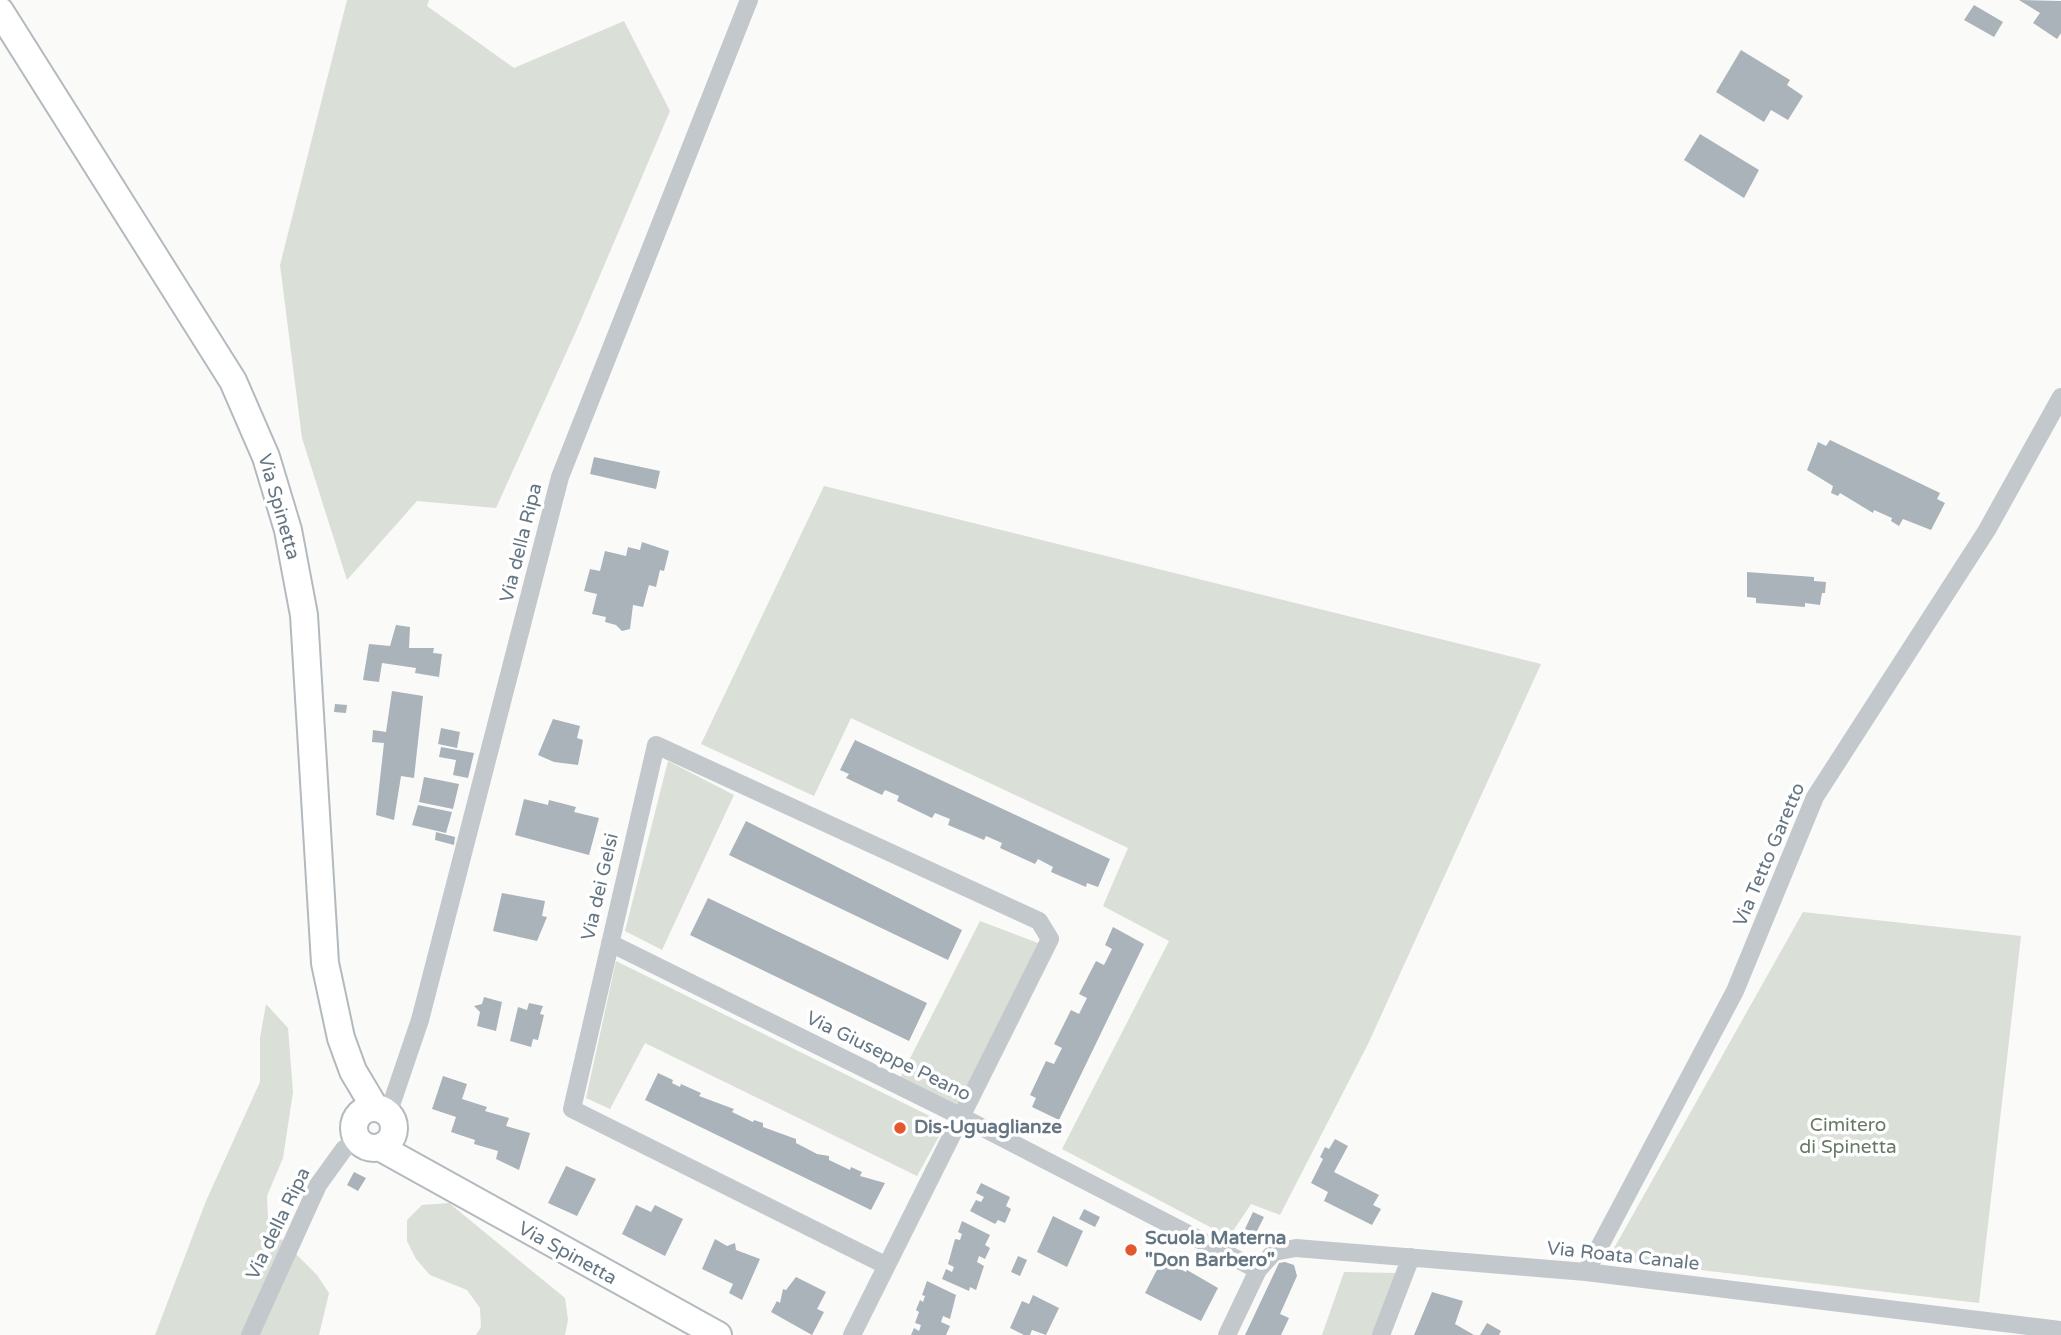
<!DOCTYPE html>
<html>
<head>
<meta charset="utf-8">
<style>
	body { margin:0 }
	canvas { display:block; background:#fafaf8 }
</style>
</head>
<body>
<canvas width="2061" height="1335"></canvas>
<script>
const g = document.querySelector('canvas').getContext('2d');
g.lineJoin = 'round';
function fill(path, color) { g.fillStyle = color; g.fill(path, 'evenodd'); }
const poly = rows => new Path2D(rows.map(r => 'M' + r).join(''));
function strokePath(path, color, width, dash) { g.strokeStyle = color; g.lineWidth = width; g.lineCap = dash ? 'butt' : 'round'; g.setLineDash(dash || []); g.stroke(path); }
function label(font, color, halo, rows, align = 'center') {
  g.font = font + ' "Varela Round",sans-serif'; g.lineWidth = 7; g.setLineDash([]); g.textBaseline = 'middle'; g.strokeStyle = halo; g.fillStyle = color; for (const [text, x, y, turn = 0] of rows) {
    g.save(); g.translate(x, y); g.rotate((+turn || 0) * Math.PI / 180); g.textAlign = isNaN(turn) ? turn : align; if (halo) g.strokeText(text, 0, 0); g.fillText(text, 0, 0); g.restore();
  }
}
const green = poly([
	[347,0,429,0,427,6,514,68,624,21,670,111,577,329,496,508,417,501,347,580,302,438,280,265],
	[824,486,1541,664,1368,1044,1280,1215,1251,1204,1229,1237,1062,1149,1169,941,1103,906,1128,848,851,718,814,796,701,744],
	[668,761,734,795,662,950,625,931],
	[1803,912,2021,936,1979,1303,1608,1259],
	[980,921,1038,943,956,1108,900,1078],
	[616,961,946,1124,917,1176,645,1043,610,1109,586,1098],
	[266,1004,288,1028,293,1092,283,1158,267,1196,268,1218,280,1238,317,1275,329,1293,319,1335,155,1335,206,1201,260,1082,260,1038],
	[449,1203,565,1298,568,1320,565,1335,476,1335,481,1327,480,1308,467,1290,430,1275,416,1259,407,1241,407,1220,422,1205],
	[1344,1272,1397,1273,1373,1335,1322,1335]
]);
const building = poly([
	[2019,0,2061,1,2061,33,2057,39,2033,23,2040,13],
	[1974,5,2003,22,1994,37,1964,20],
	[1741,50,1790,80,1787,85,1803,96,1788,120,1771,110,1764,122,1716,92],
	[1700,134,1759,170,1744,198,1684,160],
	[1830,440,1940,493,1937,499,1945,503,1931,530,1903,519,1899,526,1891,521,1892,518,1874,510,1873,513,1840,493,1838,496,1831,493,1833,486,1807,470,1818,442,1826,446],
	[594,457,660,471,656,489,590,474],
	[642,542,669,551,664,571,660,570,656,587,649,585,643,607,633,605,630,629,622,631,616,625,605,622,606,617,592,614,597,594,584,591,590,569,600,571,605,551,626,556,628,547,640,550],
	[1747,572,1814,577,1814,581,1826,582,1825,593,1822,593,1820,605,1805,603,1805,607,1756,603,1756,598,1747,597],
	[396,625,410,627,409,648,434,648,433,653,442,654,439,677,415,673,416,668,382,663,379,682,363,680,369,644,390,646],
	[392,691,423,696,414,778,401,776,394,820,376,815,384,743,372,742,373,730,386,732],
	[335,704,347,705,346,713,334,712],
	[553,719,580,726,577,738,583,740,578,765,554,762,538,755],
	[441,728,460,732,457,748,438,744],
	[855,740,1110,859,1098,887,1087,883,1086,887,1051,872,1053,867,1038,859,1035,864,1000,848,1002,843,986,836,984,840,948,825,950,819,935,813,932,818,897,801,899,796,885,790,882,795,846,778,849,774,840,770],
	[441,747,474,753,468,778,453,775,456,760,439,757],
	[424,777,459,784,453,809,419,802],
	[524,799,548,805,549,800,576,807,574,812,599,818,589,855,515,835],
	[418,805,452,812,446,833,412,825],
	[746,821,962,930,948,960,729,855],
	[436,832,455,837,454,845,435,840],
	[502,893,545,901,542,916,547,917,537,941,493,931],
	[708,898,927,1003,909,1041,690,935],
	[1113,927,1144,944,1059,1120,1032,1107,1036,1098,1030,1095,1046,1061,1054,1064,1062,1048,1054,1044,1071,1010,1079,1014,1087,998,1079,994,1096,961,1104,965,1112,949,1105,945],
	[484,997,502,1002,496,1031,477,1026,480,1012,474,1006,482,1004],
	[529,1003,543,1006,540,1014,544,1015,538,1040,533,1039,531,1047,510,1041,518,1007,527,1010],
	[658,1073,673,1080,672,1083,680,1087,681,1084,701,1093,699,1096,734,1109,732,1112,753,1122,754,1120,763,1123,763,1127,796,1139,796,1143,817,1154,829,1156,829,1160,850,1170,851,1167,862,1172,860,1176,885,1183,871,1210,645,1100],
	[443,1076,467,1084,462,1099,487,1107,485,1111,509,1118,506,1126,530,1133,519,1170,496,1159,498,1151,474,1144,475,1140,451,1132,456,1117,432,1109],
	[1335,1139,1348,1146,1334,1172,1379,1195,1373,1205,1381,1209,1372,1225,1324,1201,1328,1192,1311,1183,1323,1159,1320,1157,1325,1147,1329,1149],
	[566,1166,596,1179,577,1216,548,1203],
	[354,1172,366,1178,358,1191,347,1185],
	[981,1183,1010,1197,1006,1206,1011,1209,1005,1223,998,1220,995,1224,970,1211,976,1200,981,1202,984,1197,976,1193],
	[636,1205,651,1212,655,1205,683,1219,665,1256,622,1234],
	[1084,1209,1100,1217,1095,1227,1079,1219],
	[1253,1212,1264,1217,1256,1233,1245,1229],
	[1053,1216,1083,1231,1067,1267,1037,1252],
	[962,1221,990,1235,985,1245,990,1248,985,1259,979,1256,977,1262,984,1266,976,1290,970,1287,969,1291,942,1279,946,1269,952,1272,954,1267,948,1264,955,1239,960,1240,962,1234,958,1232],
	[715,1239,727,1246,735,1243,736,1250,760,1259,742,1300,729,1293,733,1284,702,1269],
	[1018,1256,1027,1260,1020,1276,1011,1272],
	[1162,1260,1186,1272,1187,1270,1218,1288,1201,1321,1145,1293],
	[1285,1262,1294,1265,1297,1276,1280,1314,1289,1318,1281,1335,1245,1335,1279,1263],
	[796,1277,826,1292,817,1309,824,1312,812,1335,771,1312,777,1301,780,1303,783,1289,786,1290],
	[927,1281,956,1295,950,1319,943,1316,941,1322,950,1326,946,1335,911,1335,914,1328,919,1331,921,1325,915,1323,919,1312,916,1310,920,1300,923,1302,925,1296,922,1295],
	[1432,1292,1463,1301,1455,1324,1474,1335,1414,1335],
	[1033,1295,1059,1308,1046,1335,1032,1330,1030,1335,1024,1335,1010,1328,1022,1301,1029,1304],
	[1487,1323,1501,1331,1499,1335,1480,1335]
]);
const minor = poly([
	[610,943,960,1116,1258,1270],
	[388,1114,420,1020,560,477,749,0],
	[1586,1272,1735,991,1815,797,1987,530,2061,397],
	[250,1335,318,1185,344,1149,358,1140],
	[852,1335,1050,939,1039,921,656,745,572,1109,885,1265],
	[1227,1335,1258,1270,1274,1252,1296,1248,1586,1272,2061,1330],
	[1381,1335,1411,1257]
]);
const secondary = poly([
	[0,11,233,381,266,457,288,530,304,615,325,963,341,1038,353,1071,375,1108],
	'354 1128a20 20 0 1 1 40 0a20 20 0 1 1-40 0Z',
	[381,1148,718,1335]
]);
const markers = [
	[900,1128,7,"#e4572e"],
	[1131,1250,7,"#e4572e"]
];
const streetNames = [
	["Via Spinetta",278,507,74],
	["Via della Ripa",522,543,-76],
	["Via Tetto Garetto",1770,855,-67],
	["Via dei Gelsi",601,887,-77],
	["Via Giuseppe Peano",888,1057,26],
	["Via della Ripa",279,1224,-64],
	["Via Spinetta",567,1254,29],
	["Via Roata Canale",1623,1257,6]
];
const parkNames = [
	["Cimitero",1848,1126],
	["di Spinetta",1848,1148]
];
const poiNames = [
	["Dis-Uguaglianze",914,1128],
	["Scuola Materna",1145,1239],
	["\"Don Barbero\"",1145,1261]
];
fill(green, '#dadfd7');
fill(building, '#aab3b9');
strokePath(secondary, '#b3babf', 30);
strokePath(minor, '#c3c8cc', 18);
strokePath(secondary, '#fff', 26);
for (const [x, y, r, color] of markers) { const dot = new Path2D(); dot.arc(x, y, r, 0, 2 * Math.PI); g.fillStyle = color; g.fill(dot); strokePath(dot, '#fff', 2.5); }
label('19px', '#657683', '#fff', streetNames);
label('19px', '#687a64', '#fff', parkNames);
label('bold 19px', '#657683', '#fff', poiNames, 'left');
</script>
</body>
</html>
